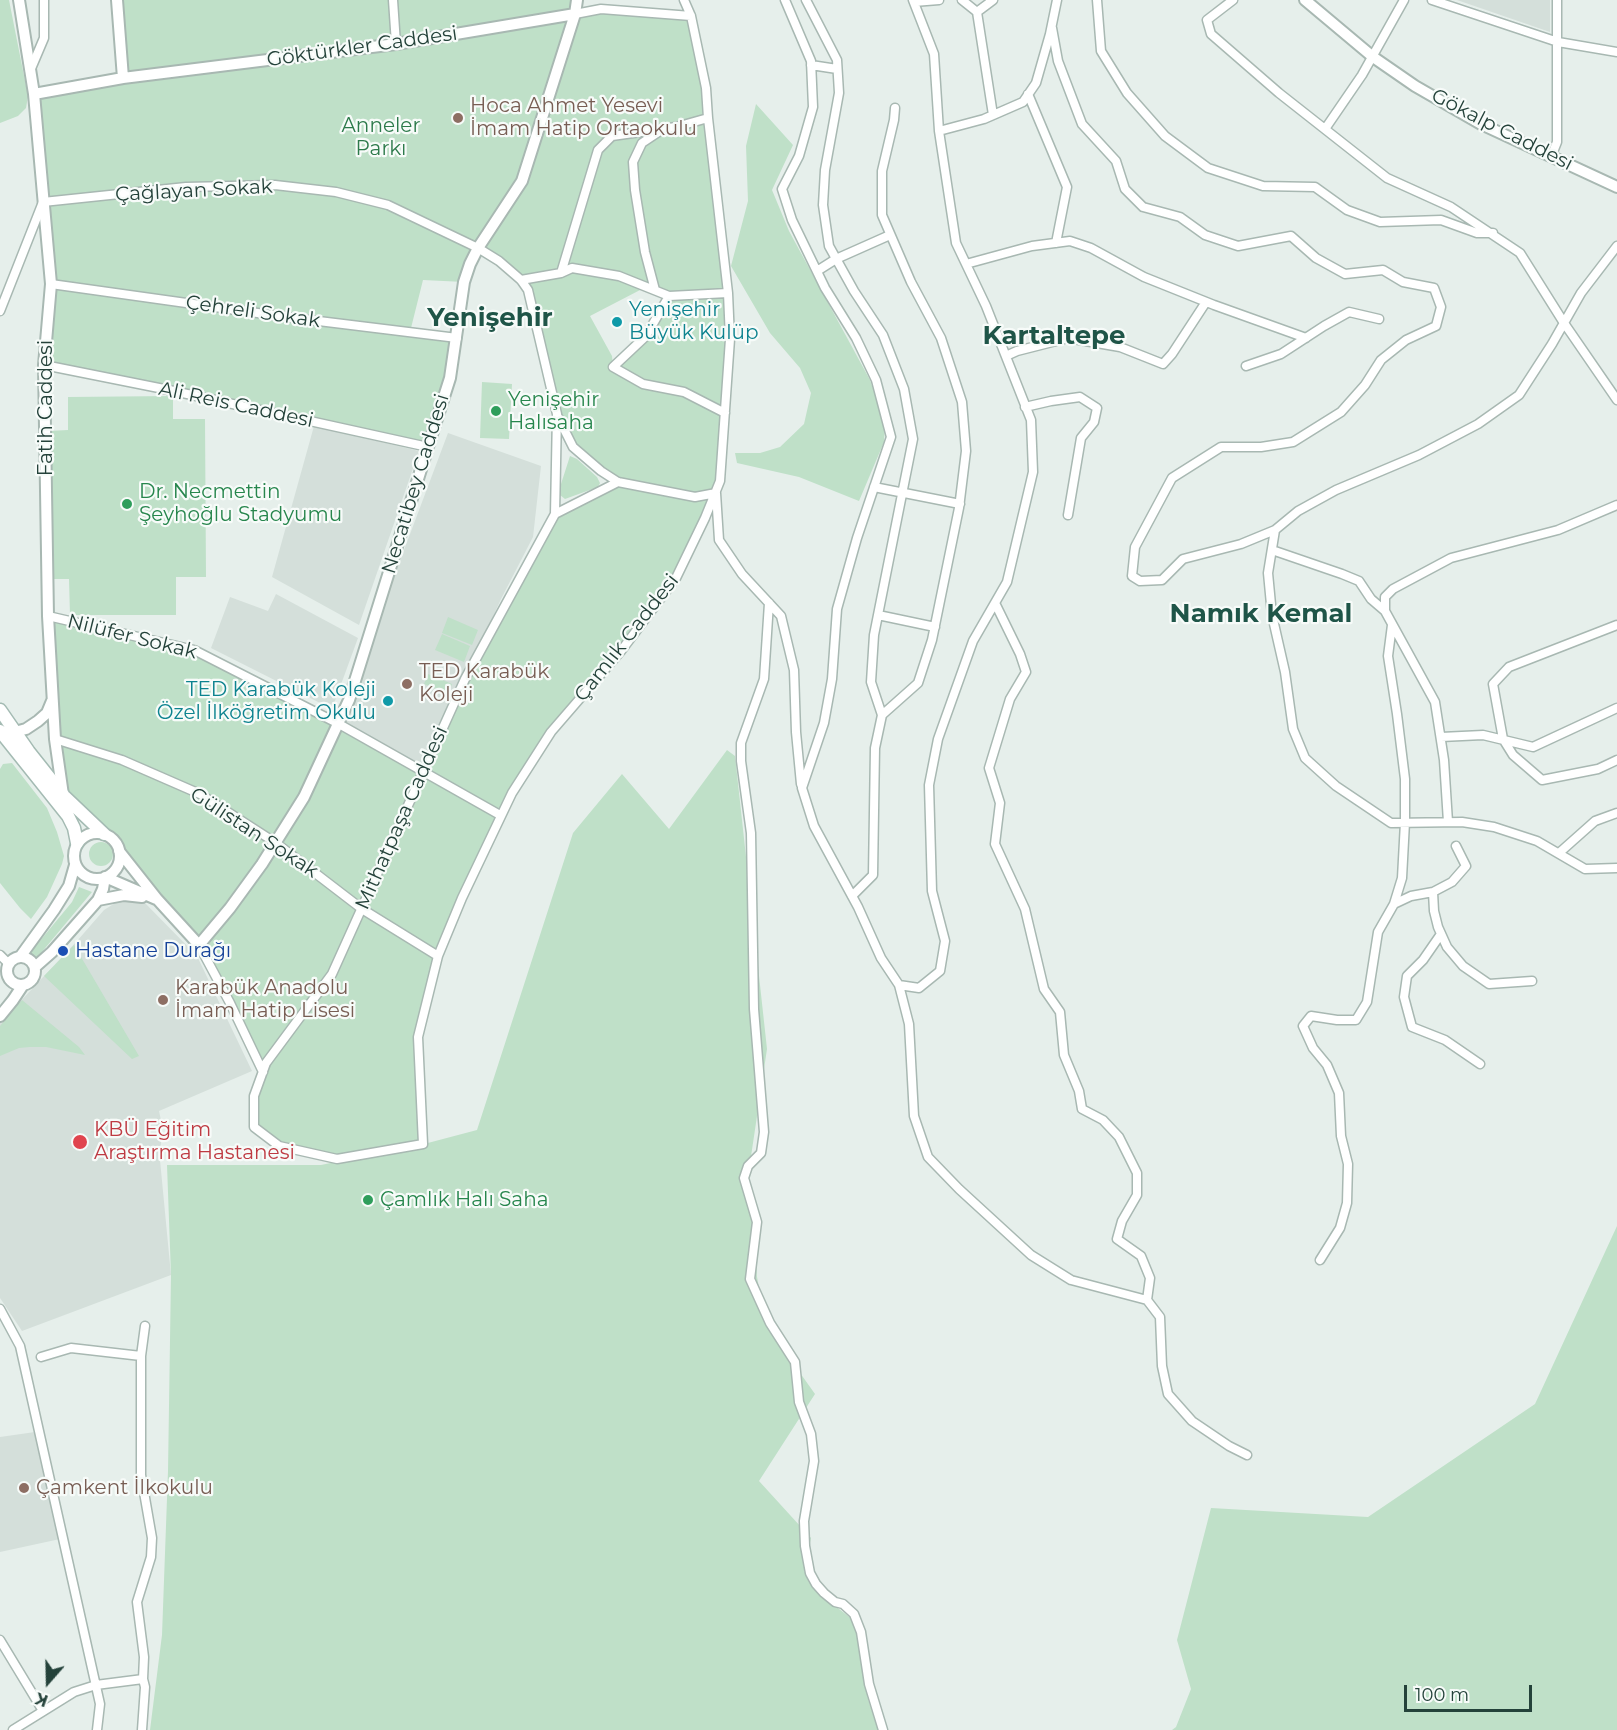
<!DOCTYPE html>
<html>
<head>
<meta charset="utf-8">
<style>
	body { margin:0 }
	#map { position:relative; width:1617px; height:1730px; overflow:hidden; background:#e6efeb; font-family:Montserrat,sans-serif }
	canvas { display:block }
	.north { position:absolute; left:18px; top:1652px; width:60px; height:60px; -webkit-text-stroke:4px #f7fbf9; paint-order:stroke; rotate:200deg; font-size:16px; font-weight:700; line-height:24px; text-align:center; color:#24423a }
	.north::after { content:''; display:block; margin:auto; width:21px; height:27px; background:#24423a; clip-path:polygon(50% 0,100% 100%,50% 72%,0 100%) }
	.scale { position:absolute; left:1404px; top:1685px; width:128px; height:27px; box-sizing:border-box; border:3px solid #24423a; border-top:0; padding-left:8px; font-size:18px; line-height:21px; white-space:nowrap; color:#24423a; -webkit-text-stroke:4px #f7fbf9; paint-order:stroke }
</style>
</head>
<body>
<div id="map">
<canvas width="1617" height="1730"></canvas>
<div class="north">K</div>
<div class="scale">100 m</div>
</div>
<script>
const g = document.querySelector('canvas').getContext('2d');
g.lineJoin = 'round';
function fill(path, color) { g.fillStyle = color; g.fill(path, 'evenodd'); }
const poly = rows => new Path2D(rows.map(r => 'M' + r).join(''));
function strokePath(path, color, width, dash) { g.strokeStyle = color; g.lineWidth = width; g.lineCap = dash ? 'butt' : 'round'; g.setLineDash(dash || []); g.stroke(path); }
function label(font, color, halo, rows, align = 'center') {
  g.font = font + ' Montserrat,sans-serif'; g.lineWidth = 4.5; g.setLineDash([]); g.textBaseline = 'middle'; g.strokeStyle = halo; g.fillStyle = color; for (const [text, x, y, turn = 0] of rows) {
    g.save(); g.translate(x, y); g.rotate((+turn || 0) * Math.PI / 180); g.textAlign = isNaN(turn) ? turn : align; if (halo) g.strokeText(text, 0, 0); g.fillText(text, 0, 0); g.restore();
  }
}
const built = poly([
	[1457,0,1550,0,1550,32],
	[314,426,419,451,359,625,272,577],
	[448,433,541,466,533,537,501,599,423,771,339,724,366,645,398,566],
	[276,594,358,638,332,709,211,648,230,597,268,611],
	[120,900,137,900,144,902,197,956,252,1071,159,1111,162,1125,160,1160,171,1275,22,1331,0,1298,0,1023,77,941,104,910],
	[35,1432,60,1539,0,1552,0,1437]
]);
const green = poly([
	[0,0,9,0,28,96,26,108,18,116,0,123],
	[117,0,577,0,575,14,601,9,691,16,706,88,730,339,720,481,676,578,551,732,512,793,438,956,418,1037,424,1144,477,1130,573,833,622,774,669,829,727,750,735,756,767,1049,746,1190,755,1233,757,1277,766,1325,815,1394,759,1481,811,1538,804,1571,825,1598,857,1623,868,1699,878,1730,150,1730,162,1635,168,1471,171,1275,167,1165,321,1165,398,1149,337,1159,279,1146,254,1127,254,1096,263,1072,199,945,119,851,111,838,104,834,64,796,48,616,194,650,423,771,465,679,555,514,618,482,573,447,557,414,528,290,478,249,464,282,423,280,410,332,457,338,428,447,44,365,51,284,34,94,123,78],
	[642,289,669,297,646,336,613,366,612,356,590,316],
	[756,104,793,145,772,190,789,231,870,380,885,424,884,442,859,501,799,477,737,463,735,453,760,453,780,447,804,424,811,393,800,368,770,333,731,266,748,201,746,146],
	[482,382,512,384,509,439,480,438],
	[173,396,173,419,205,419,206,577,176,577,176,615,70,615,69,579,49,579,48,431,68,430,68,397],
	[570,456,577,459,597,477,600,483,598,487,565,499,560,495,561,484],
	[448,617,478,630,472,645,442,633],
	[442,634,470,646,464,662,435,650],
	[428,674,452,684,448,694,424,684],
	[12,763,47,808,57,832,64,856,62,864,47,897,31,919,20,908,0,883,0,769,3,764],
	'89 854a12 12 0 1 1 24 0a12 12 0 1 1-24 0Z',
	[79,887,92,892,36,959,29,954,72,902],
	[74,945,139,1056,132,1059,44,976],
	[22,1000,79,1047,85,1055,46,1047,30,1047,19,1048,0,1056,0,1026],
	[1617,1226,1617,1730,1172,1730,1176,1727,1191,1689,1177,1640,1211,1508,1368,1517,1535,1404]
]);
const minor = poly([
	[393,0,396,44],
	[785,0,811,61,813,107,799,156,782,189,792,220,825,288,856,338,876,380,891,437,857,538,837,609,832,679,824,723,802,788,814,826,858,907,881,958,899,985,919,988,940,971,945,941,932,891,929,785,938,739,973,641,1007,582,1033,472,1031,420,986,306,956,243,939,131,934,54,913,0],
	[806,0,837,60,839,93,825,170,823,205,829,246,854,291,883,335,904,389,913,439,874,635,871,682,882,715,875,748,873,875,852,896],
	[962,0,977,12,993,115],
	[1097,0,1101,51,1127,93,1165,136,1208,168,1263,186,1315,187,1347,210,1380,222,1441,220,1477,233,1493,233],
	[1233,0,1207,20,1211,34,1279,93,1387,178,1451,207,1520,253,1564,323,1617,400],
	[1432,0,1558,42,1617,52],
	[914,2,939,0],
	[977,12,993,0],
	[575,14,601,9,691,16],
	[1052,28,1058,61,1082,124,1116,161,1125,189,1143,207,1180,217,1205,235,1238,246,1291,236,1316,258,1345,274,1383,270,1403,282,1434,288,1441,307,1436,326,1406,340,1381,360,1365,385,1341,412,1293,442,1261,447,1221,447,1172,478,1135,547,1132,576,1140,581,1162,580,1183,559,1241,544,1275,530],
	[811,65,837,69],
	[30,71,44,38,44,0],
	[1028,94,1067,187,1056,243],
	[1325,129,1362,75,1404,0],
	[939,131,984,119,1023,102,1036,83,1050,34,1057,0],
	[1551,157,1557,142,1557,0],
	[1617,246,1581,293,1552,344,1519,395,1478,424,1419,455,1336,490,1298,511,1275,530,1268,573,1272,615,1285,672,1293,729,1305,758,1336,786,1391,823,1462,822,1494,827,1537,841,1585,869,1617,868],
	[966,264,1032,246,1070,241,1091,248,1144,277,1214,305,1306,338],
	[817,271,836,259,890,235],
	[561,273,598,150,612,136,676,127,708,118],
	[521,280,561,273,572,268,619,276,669,296,728,293],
	[51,284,286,317,457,338],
	[655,290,645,252,635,190,633,162,642,143,660,131],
	[669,296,646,336,613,367,643,384,684,392,725,413],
	[0,311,43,202,186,187,275,185,336,192,388,205,478,248,499,261,521,280,528,290,557,414,555,514,465,679,332,974,266,1063,254,1096,254,1127,279,1146,337,1159,423,1144,418,1037,438,956,462,898,512,793,551,732,621,651,676,578,705,518,720,481,730,339,728,293,708,118,706,88,691,16,684,0],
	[1006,356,1017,351,1068,338,1120,347,1163,364,1172,354,1206,302],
	[44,365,169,390,428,447],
	[1246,366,1281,354,1324,326,1349,312,1379,319],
	[1025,407,1051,401,1080,397,1097,408,1094,422,1081,438,1068,515],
	[558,417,573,447,601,471,618,482,695,497,716,493,719,540,742,574,781,616,794,670,796,732,801,784],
	[874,487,960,504],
	[555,514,618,482],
	[1272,550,1342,574,1359,581,1371,599,1385,611],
	[769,603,764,679,741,743,741,761,751,833,754,1009,764,1132,761,1153,748,1166,744,1178,757,1222,750,1279,770,1323,795,1362,799,1402,811,1434,814,1461,804,1521,805,1546,810,1573,816,1584,824,1593,835,1602,843,1604,854,1614,861,1632,869,1684,883,1730],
	[995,603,1020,654,1026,672,1010,699,989,768,1000,803,995,844,1025,909,1044,989,1060,1012,1064,1055,1079,1091,1082,1109,1103,1120,1119,1137,1137,1173,1137,1195,1122,1221,1117,1239,1141,1256,1150,1278,1147,1300],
	[878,615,935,627],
	[48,616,194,650,339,724,500,815],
	[1617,625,1509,667,1493,684,1503,739,1513,755,1542,780,1598,769,1617,760],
	[882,715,918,683,932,640,959,508,966,451,962,402,941,338,911,282,882,215,882,171,894,120,895,108],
	[1441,737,1483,735,1533,747,1617,708],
	[55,739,122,760,200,794,276,843,362,909,438,956],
	[1448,822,1444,760,1435,702,1385,611,1385,597,1393,589,1451,558,1558,530,1617,505],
	[1559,853,1595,821,1617,813],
	[1433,892,1434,911,1438,927,1447,947,1463,966,1489,984,1532,981],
	[1394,904,1411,896,1433,892,1452,882,1466,866,1456,846],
	[1441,934,1423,960,1407,976,1404,997,1412,1027,1445,1040,1480,1064],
	[199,945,230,1003,263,1072],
	[0,955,9,964],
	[899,985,909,1024,914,1116,928,1157,959,1189,1031,1255,1071,1280,1147,1300,1160,1317,1162,1366,1168,1394,1192,1421,1229,1446,1247,1455],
	[1320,1260,1340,1228,1347,1203,1348,1164,1341,1136,1339,1093,1327,1065,1313,1048,1303,1026,1311,1016,1337,1020,1356,1020,1367,1002,1378,932,1394,904,1402,878,1405,822,1405,779,1397,714,1388,656,1392,625],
	[0,1309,20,1346,100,1704,97,1730],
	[41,1357,71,1348,141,1356],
	[0,1640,43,1711],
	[13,1730,74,1692,96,1685,143,1679],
	[142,1730,145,1687,143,1679,144,1657,137,1602,151,1557,152,1538,141,1475,141,1356,145,1326]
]);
const tertiary = poly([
	[19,0,34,94,51,284,44,365,48,616,55,739,63,795],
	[117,0,123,78],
	[1305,0,1373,57,1415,86,1481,124,1617,187],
	[34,94,123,78,396,44,575,14],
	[15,732,26,729,38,721,47,713,52,701],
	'74 856a23 23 0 1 1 46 0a23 23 0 1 1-46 0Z',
	[119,851,157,899,199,945,230,908,262,864,304,797,349,700,428,447,450,378,464,282,470,264,478,248,522,181,575,14,577,0],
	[98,900,124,895,142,897],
	'7 971a14 14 0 1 1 28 0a14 14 0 1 1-28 0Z',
	[20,957,54,910,69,886,75,865],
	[35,967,52,952,98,900,103,889,105,877,156,899],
	[0,1016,13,1000,23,985]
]);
const secondary = poly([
	[0,710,29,752,64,796,104,834],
	[0,731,68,816,74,828,77,843]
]);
const markers = [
	[458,118,6,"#8d6e63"],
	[617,322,6,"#0f9aa8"],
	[496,411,6,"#2e9e5b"],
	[127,504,6,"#2e9e5b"],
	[407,684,6,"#8d6e63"],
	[388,701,6,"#0f9aa8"],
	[63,951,6,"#1a4fb4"],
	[163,1000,6,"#8d6e63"],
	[80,1142,8,"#e0444e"],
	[368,1200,6,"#2e9e5b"],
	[24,1488,6,"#8d6e63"]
];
const streetNames = [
	["Göktürkler Caddesi",362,47,-8],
	["Gökalp Caddesi",1502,130,27],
	["Çağlayan Sokak",194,191,-3],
	["Çehreli Sokak",253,312,8],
	["Ali Reis Caddesi",236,405,12],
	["Fatih Caddesi",46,408,-90],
	["Necatibey Caddesi",416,484,-73],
	["Nilüfer Sokak",132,637,14],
	["Çamlık Caddesi",627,638,-52],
	["Mithatpaşa Caddesi",402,818,-66],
	["Gülistan Sokak",254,833,33]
];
const educationNames = [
	["Hoca Ahmet Yesevi",470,106],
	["İmam Hatip Ortaokulu",470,129],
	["TED Karabük",419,672],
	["Koleji",419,695],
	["Karabük Anadolu",175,988],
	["İmam Hatip Lisesi",175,1011],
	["Çamkent İlkokulu",36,1488]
];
const parkNames = [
	["Anneler",381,126],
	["Parkı",381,149]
];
const cultureNames = [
	["Yenişehir",629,310],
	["Büyük Kulüp",629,333],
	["TED Karabük Koleji",376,690,"right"],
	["Özel İlköğretim Okulu",376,713,"right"]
];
const leisureNames = [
	["Yenişehir",508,400],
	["Halısaha",508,423],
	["Dr. Necmettin",139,492],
	["Şeyhoğlu Stadyumu",139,515],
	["Çamlık Halı Saha",380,1200]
];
const transitNames = [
	["Hastane Durağı",75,951]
];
const healthNames = [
	["KBÜ Eğitim",94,1130],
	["Araştırma Hastanesi",94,1153]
];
const districtNames = [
	["Yenişehir",490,318],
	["Kartaltepe",1054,336],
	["Namık Kemal",1261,614]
];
fill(built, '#d4dfda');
fill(green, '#bfe0c8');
strokePath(minor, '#a8b8b2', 11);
strokePath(tertiary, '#a8b8b2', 14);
strokePath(secondary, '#a4bbb3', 15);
strokePath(minor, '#fff', 8);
strokePath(tertiary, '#fff', 10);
strokePath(secondary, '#fff', 12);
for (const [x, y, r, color] of markers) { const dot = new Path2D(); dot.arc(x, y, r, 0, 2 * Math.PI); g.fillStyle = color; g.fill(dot); strokePath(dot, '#f7fbf9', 2); }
label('20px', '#24423a', '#f7fbf9', streetNames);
label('20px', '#785e54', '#f7fbf9', educationNames, 'left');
label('20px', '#2d7a4b', '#f7fbf9', parkNames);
label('20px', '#0d838f', '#f7fbf9', cultureNames, 'left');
label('20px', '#27864d', '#f7fbf9', leisureNames, 'left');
label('20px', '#164399', '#f7fbf9', transitNames, 'left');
label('20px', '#be3a42', '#f7fbf9', healthNames, 'left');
label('bold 26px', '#1f5548', '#f7fbf9', districtNames);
</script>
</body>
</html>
